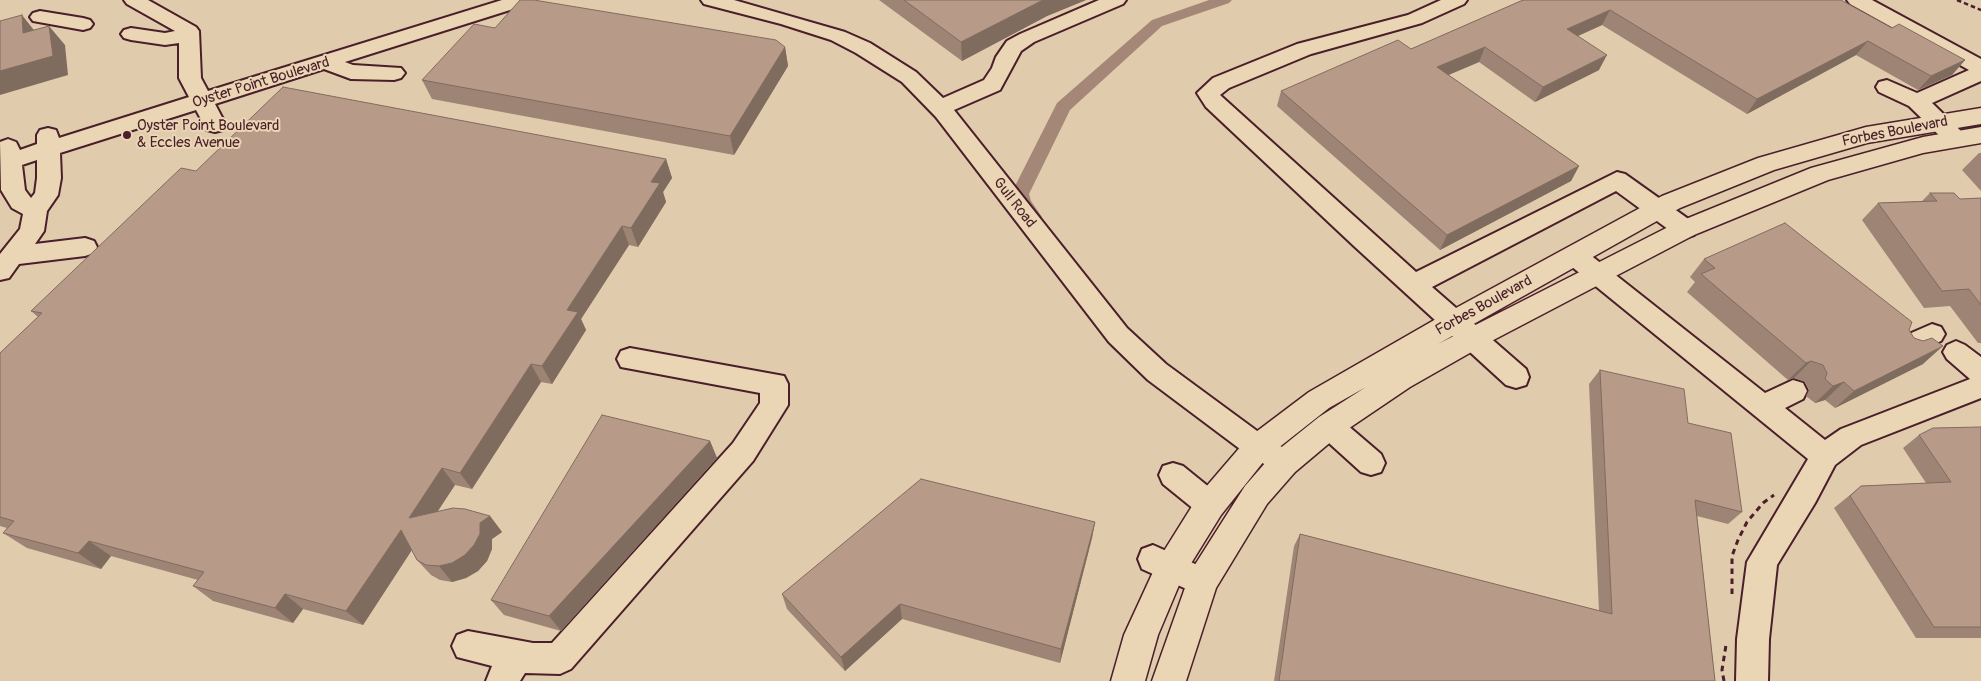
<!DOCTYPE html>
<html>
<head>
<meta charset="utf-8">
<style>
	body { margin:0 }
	canvas { display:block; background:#e0cbac }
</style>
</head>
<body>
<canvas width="1981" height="681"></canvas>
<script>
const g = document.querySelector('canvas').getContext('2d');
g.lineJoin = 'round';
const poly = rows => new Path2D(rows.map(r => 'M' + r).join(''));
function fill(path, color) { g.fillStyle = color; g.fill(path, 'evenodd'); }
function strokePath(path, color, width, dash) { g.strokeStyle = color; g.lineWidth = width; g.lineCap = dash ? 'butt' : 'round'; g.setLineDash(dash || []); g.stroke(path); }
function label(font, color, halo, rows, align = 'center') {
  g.font = font + ' Pangolin,sans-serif'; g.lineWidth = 4; g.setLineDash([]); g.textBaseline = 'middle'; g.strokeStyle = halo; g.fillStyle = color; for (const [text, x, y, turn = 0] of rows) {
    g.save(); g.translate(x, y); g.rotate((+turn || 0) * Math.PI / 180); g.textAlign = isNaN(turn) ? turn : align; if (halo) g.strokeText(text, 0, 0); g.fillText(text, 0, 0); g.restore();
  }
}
const canal = poly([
	[1209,0,1232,0,1229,3,1162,26,1070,110,1029,194,1031,201,1042,217,1039,222,1033,224,1027,222,1013,202,1011,194,1057,103,1152,20,1209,0]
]);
const pathFar1 = poly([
	[1957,0,1981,10]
]);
const path = poly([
	[1732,594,1732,556,1738,540,1747,522,1763,503,1774,495],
	[1724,681,1722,670,1726,645]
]);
const minor = poly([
	[124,0,148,0,196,27,199,31,201,78,208,91,502,0,532,0,529,4,345,62,353,65,401,68,405,73,401,78,394,80,351,79,324,69,215,104,226,125,223,130,215,132,207,130,196,110,60,153,61,178,58,195,47,211,44,231,35,244,85,238,94,241,97,247,94,253,85,256,19,264,9,278,0,280,0,254,20,229,23,214,12,208,1,190,0,142,8,139,16,142,20,150,37,144,37,135,40,130,48,128,56,130,59,138,189,97,179,78,179,43,165,45,131,40,124,38,121,34,124,30,131,28,165,33,175,31,127,4,124,0],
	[37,160,37,178,35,193,31,198,25,190,22,165,37,160],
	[701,0,734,0,845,32,870,43,916,72,943,98,984,80,992,68,996,57,1007,41,1020,34,1099,0,1126,0,1123,4,1034,42,1021,51,1000,90,954,110,1127,328,1166,364,1268,439,1294,454,1298,463,1294,472,1284,475,1248,455,1148,380,1109,342,936,117,902,82,856,53,831,40,781,24,704,4,701,0],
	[1441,0,1467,0,1464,4,1422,23,1311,54,1229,88,1220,95,1416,272,1617,172,1625,174,1694,223,1697,229,1694,235,1685,238,1676,235,1616,191,1432,287,1526,369,1529,377,1526,385,1516,388,1506,385,1354,246,1206,107,1197,93,1213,78,1297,44,1408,15,1441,0],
	[1847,0,1872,0,1981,59,1981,81,1932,103,1963,133,1966,138,1963,143,1955,146,1947,143,1909,106,1879,92,1876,87,1879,82,1887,80,1917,93,1969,70,1850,4,1847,0],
	[40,11,83,18,90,20,93,24,90,28,83,30,33,21,30,17,33,13,40,11],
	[1575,247,1584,250,1765,393,1793,380,1803,383,1807,391,1803,399,1785,408,1825,440,1841,429,1970,379,1947,359,1943,352,1947,345,1956,341,1965,345,1981,357,1981,398,1861,445,1835,465,1815,503,1777,565,1769,639,1768,681,1736,681,1737,639,1747,562,1808,459,1566,262,1563,256,1566,250,1575,247],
	[1932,324,1941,327,1945,334,1941,341,1904,357,1895,354,1891,347,1895,340,1932,324],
	[630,348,784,376,788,384,788,405,753,461,571,669,560,674,525,673,520,681,486,681,492,666,457,657,452,646,457,635,468,631,533,643,552,643,733,443,760,403,760,393,621,367,617,359,621,351,630,348],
	[1329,414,1339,418,1381,454,1385,463,1381,472,1371,475,1361,472,1319,434,1315,426,1319,418,1329,414],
	[1173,463,1183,466,1220,496,1225,505,1220,514,1210,518,1200,514,1163,484,1159,475,1163,466,1173,463],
	[1153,545,1213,572,1217,582,1213,592,1202,596,1142,569,1138,559,1142,549,1153,545]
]);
const major = poly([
	[1981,108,1981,124,1867,143,1774,170,1680,208,1438,344,1676,223,1811,168,1923,137,1981,127,1981,143,1923,153,1828,180,1694,235,1482,346,1410,387,1339,435,1295,472,1267,504,1216,588,1186,681,1152,681,1191,571,1245,486,1273,454,1319,417,1366,387,1329,408,1268,456,1221,515,1182,578,1158,635,1145,681,1111,681,1124,635,1159,559,1199,495,1248,438,1309,392,1443,315,1662,196,1758,158,1866,127,1981,108]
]);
const wall = poly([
	[879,0,1086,0,1047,16,962,61],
	[1523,0,1892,28,1965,60,1952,75,1918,90,1856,55,1747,114,1602,25,1578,36,1599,70,1535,102,1479,62,1448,75,1579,166,1571,181,1440,250,1277,106,1281,91,1411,49],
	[495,28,785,47,788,66,734,155,432,99,422,80],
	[1979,153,1981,153,1981,191,1962,170],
	[666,159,672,178,663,192,666,202,638,247,629,245,581,319,586,330,552,384,541,382,472,489,455,485,437,511,490,516,502,532,492,539,492,549,487,561,478,571,466,578,452,582,440,580,431,575,417,560,412,550,363,625,303,609,293,623,213,601,193,586,198,580,111,556,101,569,27,548,3,533,7,528,0,526,0,353,38,317,31,311,196,171],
	[1930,193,1960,199,1981,198,1981,343,1978,343,1950,306,1924,308,1862,220,1878,203,1922,201],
	[1704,259,1923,364,1835,408,1825,400,1815,403,1806,396,1809,390,1805,382,1794,378,1788,380,1687,292,1695,282,1690,277],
	[1600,370,1688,423,1742,512,1728,524,1697,516,1715,681,1274,681,1294,546,1300,534,1599,611,1589,384],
	[1981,427,1981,638,1916,638,1834,508,1861,486,1926,483,1903,448,1919,435],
	[710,441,717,458,561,631,504,615,491,600],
	[1095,522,1092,538,1060,663,902,619,845,671,787,609,782,594]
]);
const shadedWall = poly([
	[1043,0,1086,0,1047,16,962,61,961,42],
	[1610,10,1602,25,1560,44,1567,29],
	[22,15,37,34,23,33],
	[49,26,65,45,68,75,0,95,0,71],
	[1868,41,1856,55,1747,114,1757,99],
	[785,47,788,66,734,155,730,136],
	[1485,47,1479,62,1432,82,1437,67],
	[1607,55,1599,70,1535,102,1543,87],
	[1965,60,1952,75,1918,90,1931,76],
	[666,159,672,178,663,192,666,202,638,247,631,228,651,182],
	[1579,166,1571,181,1440,250,1447,235],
	[622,226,629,245,581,319,586,330,552,384,542,366,567,310],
	[1943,346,1923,364,1835,408,1854,391],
	[1811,361,1794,378,1788,380,1806,363],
	[531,364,541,382,472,489,460,473],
	[1844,382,1825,400,1815,403,1833,386],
	[710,441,717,458,561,631,549,616],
	[442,468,455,485,423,534,409,518],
	[490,516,502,532,492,539,492,549,487,561,478,571,466,578,452,582,439,566,480,523],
	[1095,522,1092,538,1060,663,1061,649],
	[401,530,415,545,363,625,346,611],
	[89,541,111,556,101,569,78,553],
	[285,594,303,609,293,623,275,608],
	[900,604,902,619,845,671,841,657]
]);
const building = poly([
	[520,0,534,0,776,40,785,47,730,136,422,80,474,24,495,28,520,0],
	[904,0,1043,0,961,42,904,0],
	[1523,0,1841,0,1892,28,1899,24,1965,60,1931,76,1868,41,1757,99,1610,10,1567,29,1607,55,1543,87,1485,47,1437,67,1579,166,1447,235,1281,91,1398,40,1411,49,1523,0],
	[22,15,23,33,49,26,53,56,0,71,0,21,22,15],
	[283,87,666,159,651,182,660,183,631,228,622,226,567,310,578,312,542,366,531,364,460,473,442,468,409,518,453,508,465,509,490,516,480,523,480,534,474,545,465,555,452,563,439,566,426,565,417,560,401,530,346,611,285,594,275,608,193,586,204,572,89,541,78,553,3,533,14,521,0,517,0,353,42,313,31,311,181,168,196,171,283,87],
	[1930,193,1954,193,1960,199,1981,198,1981,305,1969,289,1942,291,1878,203,1937,201,1930,193],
	[1785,223,1912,322,1909,330,1914,338,1923,341,1932,338,1943,346,1854,391,1844,382,1833,386,1825,379,1827,373,1823,365,1811,361,1806,363,1701,274,1715,268,1704,259,1785,223],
	[1600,370,1684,389,1688,423,1731,433,1742,512,1695,500,1715,681,1279,681,1300,534,1612,614,1600,370],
	[602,415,710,441,549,616,491,600,602,415],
	[1981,427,1981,627,1934,627,1850,496,1861,486,1951,482,1919,435,1933,428,1981,427],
	[921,479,1095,522,1061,649,900,604,841,657,782,594,921,479]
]);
const markers = [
	[127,135,5,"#4a1f2b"]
];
const streetNames = [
	["Oyster Point Boulevard",261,83,-17],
	["Forbes Boulevard",1895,132,-11],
	["Gull Road",1014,203,52],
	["Forbes Boulevard",1484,306,-29]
];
const poiNames = [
	["Oyster Point Boulevard",137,126],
	["& Eccles Avenue",137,143]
];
fill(canal, '#a58778');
strokePath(minor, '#4a1f2b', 4);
strokePath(major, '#4a1f2b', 3);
strokePath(pathFar1, '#4a1f2b', 2.5, [4.5, 3]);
strokePath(path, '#4a1f2b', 3, [5.5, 4.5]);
fill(minor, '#ead6b4');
fill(major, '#ead6b4');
fill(wall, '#9d8475');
fill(shadedWall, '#806c5f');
fill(building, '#b79a88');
strokePath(building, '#806c5f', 1);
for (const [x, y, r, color] of markers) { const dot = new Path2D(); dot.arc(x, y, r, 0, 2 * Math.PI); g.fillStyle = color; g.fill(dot); strokePath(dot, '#ead6b4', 2); }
label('15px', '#4a1f2b', '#ead6b4', streetNames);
label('15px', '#4a1f2b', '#ead6b4', poiNames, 'left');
</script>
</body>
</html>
